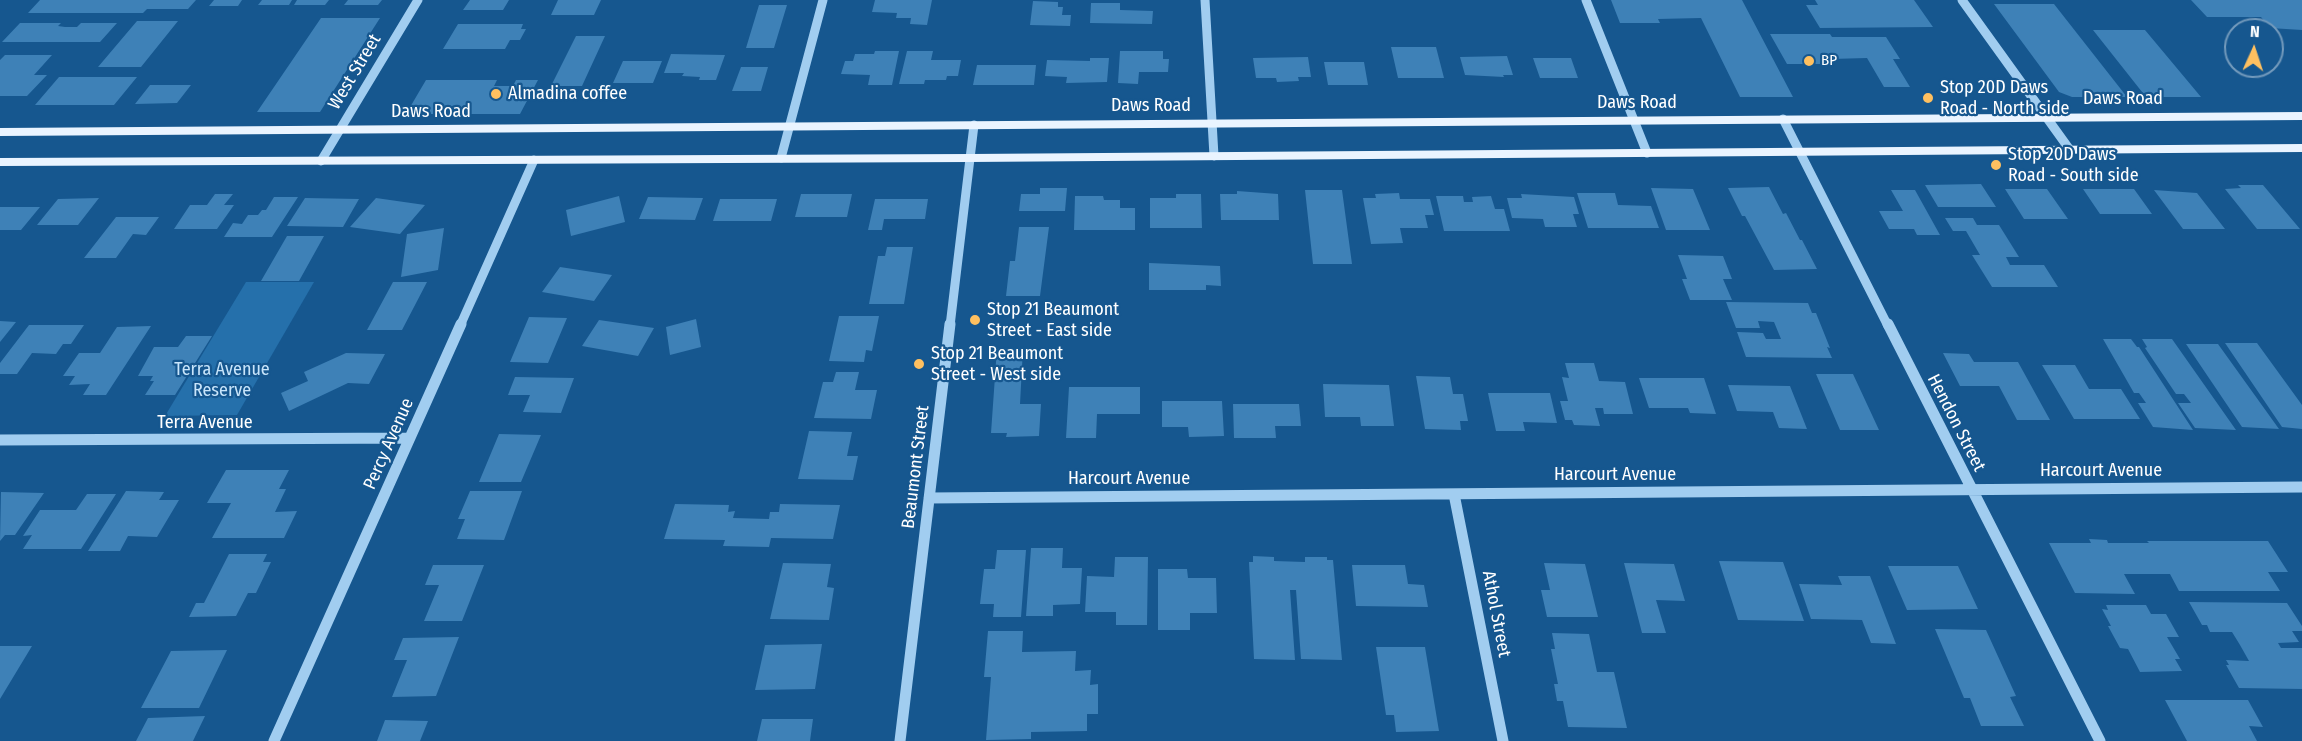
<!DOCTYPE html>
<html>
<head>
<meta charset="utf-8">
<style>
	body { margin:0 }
	#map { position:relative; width:2302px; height:741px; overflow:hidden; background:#16578f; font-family:"Fira Sans Condensed",sans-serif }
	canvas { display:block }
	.north { position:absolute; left:2224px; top:18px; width:60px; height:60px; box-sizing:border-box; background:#16578f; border:2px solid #739abc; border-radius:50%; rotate:3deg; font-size:16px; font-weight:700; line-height:24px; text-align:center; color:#fff }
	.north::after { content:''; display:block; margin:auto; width:21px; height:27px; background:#ffc060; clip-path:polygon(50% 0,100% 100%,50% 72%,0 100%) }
</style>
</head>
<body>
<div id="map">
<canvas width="2302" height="741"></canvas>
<div class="north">N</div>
</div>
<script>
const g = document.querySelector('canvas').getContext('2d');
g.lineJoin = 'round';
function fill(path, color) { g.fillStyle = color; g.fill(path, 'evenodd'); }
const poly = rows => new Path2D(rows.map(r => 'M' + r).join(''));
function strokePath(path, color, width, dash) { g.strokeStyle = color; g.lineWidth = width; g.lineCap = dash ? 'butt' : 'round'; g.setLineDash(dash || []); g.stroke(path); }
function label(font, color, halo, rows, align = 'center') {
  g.font = font + ' "Fira Sans Condensed",sans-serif'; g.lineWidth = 4.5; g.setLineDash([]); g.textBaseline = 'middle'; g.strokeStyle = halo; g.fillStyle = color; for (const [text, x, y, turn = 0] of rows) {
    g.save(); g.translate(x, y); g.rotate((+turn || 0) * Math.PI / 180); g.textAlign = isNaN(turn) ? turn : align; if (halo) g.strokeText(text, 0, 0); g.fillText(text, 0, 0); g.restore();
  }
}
const green = poly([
	[246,282,314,282,237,415,165,416]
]);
const building = poly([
	[40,0,196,0,188,9,147,9,143,13,28,13],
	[214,0,242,0,238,6,209,6],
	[262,0,292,0,289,5,258,5],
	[297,0,329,0,325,5,294,5],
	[348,0,382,0,378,5,344,5],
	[470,0,509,0,503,10,463,10],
	[558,0,601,0,594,15,551,15],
	[875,0,932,0,927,25,910,24,911,18,896,18,897,13,872,12],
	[1611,0,1742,0,1793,97,1740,97,1701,18,1658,19,1660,23,1620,23],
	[1815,0,1914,0,1933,27,1820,28,1806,5,1818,5],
	[2191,0,2302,0,2302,30,2270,28,2261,17,2207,17],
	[1033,1,1058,2,1058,7,1063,7,1062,15,1071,15,1070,26,1030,25],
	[1091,3,1120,3,1120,10,1153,11,1152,24,1090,23],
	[1994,4,2054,4,2127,97,2072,97,2059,92],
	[759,5,787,5,774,48,746,48],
	[321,18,380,18,320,112,257,112],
	[137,21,178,21,141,67,98,67],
	[20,23,61,23,58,26,65,27,77,27,81,23,117,23,100,42,2,42],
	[458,24,523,24,521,29,526,29,520,40,510,40,505,49,443,49],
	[2093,30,2145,30,2201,97,2146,97],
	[1770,34,1830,34,1832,37,1886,37,1900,59,1893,59,1910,87,1884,87,1867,58,1831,59,1834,64,1787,64],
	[576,36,605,36,582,86,551,86],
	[1391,47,1436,47,1444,78,1398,78],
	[875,51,899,51,892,85,868,85,870,75,841,74,845,61,853,61,855,54,874,54],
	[907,51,933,51,931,60,961,60,958,76,947,76,946,80,925,80,924,84,899,84],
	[1120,51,1163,51,1163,59,1169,59,1168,72,1139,72,1138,84,1118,83],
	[671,54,725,55,716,80,699,80,700,77,682,76,684,73,664,73],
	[5,55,52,55,34,75,47,75,27,96,0,96,0,60],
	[1507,56,1513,75,1503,75,1504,77,1465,75,1460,57],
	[1308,57,1311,77,1298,77,1299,81,1277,82,1276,78,1256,78,1253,58],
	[1090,58,1109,58,1107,82,1066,83,1067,77,1045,76,1047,60,1090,61],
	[1533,58,1571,58,1578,78,1540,78],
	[623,61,662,61,653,83,613,83],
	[1324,62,1364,62,1368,85,1328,85],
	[977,65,1036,65,1034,85,973,85],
	[741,67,768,67,761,91,732,91],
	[59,77,137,77,114,105,35,105],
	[426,80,497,80,494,86,513,86,516,80,538,80,520,114,406,114],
	[150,85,191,85,177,103,135,104],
	[1981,184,1996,207,1938,207,1925,185],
	[2238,185,2263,185,2300,229,2257,229,2225,189,2241,188],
	[1769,187,1783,214,1786,213,1800,240,1802,240,1817,269,1774,270,1745,216,1742,216,1728,188],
	[1040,188,1067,188,1065,211,1019,211,1021,194,1040,194],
	[1651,188,1693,189,1710,230,1666,230],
	[2005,189,2047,189,2068,219,2024,219],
	[2083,189,2134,189,2152,214,2100,214],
	[1305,190,1342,190,1352,264,1313,264],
	[1891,190,1915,190,1940,235,1917,235,1914,229,1889,229,1879,211,1903,211],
	[2154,190,2197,193,2225,229,2183,229],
	[1237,191,1278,194,1279,220,1221,220,1220,194,1237,194],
	[1399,193,1400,199,1430,199,1434,215,1425,215,1428,228,1400,228,1403,243,1371,244,1363,198,1376,198,1375,194],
	[1577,193,1615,193,1618,205,1651,206,1659,228,1588,228],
	[215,194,233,194,224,205,234,205,217,229,174,229,190,205,207,205],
	[801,194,852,194,847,217,795,217],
	[1176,194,1201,194,1202,228,1150,228,1150,198,1176,198],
	[1521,194,1574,197,1579,214,1573,214,1577,227,1545,227,1543,219,1512,218,1507,198,1522,198],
	[619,196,625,222,571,236,566,210],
	[1075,196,1103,196,1104,200,1120,200,1120,208,1135,208,1135,230,1074,230],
	[1436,196,1463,196,1464,202,1473,202,1472,197,1491,196,1495,209,1504,209,1510,231,1444,231],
	[274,197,298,197,272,237,224,237,233,223,242,224,248,215,258,215,262,210,266,210],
	[648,197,703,198,695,220,639,219],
	[99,198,78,225,37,225,58,199],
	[305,198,359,199,343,227,287,226],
	[376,198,425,205,400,234,350,227],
	[720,199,777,199,771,221,713,221],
	[875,199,928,199,925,219,884,219,882,230,868,230],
	[0,207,40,207,21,230,0,230],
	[116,217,159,217,146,235,133,234,116,258,84,258],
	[1945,218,1973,218,1977,225,1999,225,2019,257,2006,257,2010,265,2044,265,2058,287,1992,287,1972,255,1980,255,1966,231,1953,231],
	[1019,227,1049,227,1040,296,1006,296,1010,261,1015,261],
	[444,228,438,270,401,277,407,234],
	[287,236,324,236,299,281,261,281],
	[887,247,913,247,904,304,869,304,878,256,885,256],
	[1678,255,1723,256,1732,279,1723,279,1732,300,1690,300,1682,279,1687,279],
	[1149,263,1220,266,1221,286,1206,285,1206,290,1149,290],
	[560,267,612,275,594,301,542,292],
	[393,282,427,282,402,330,367,330],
	[1726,302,1808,303,1812,313,1816,313,1830,348,1827,347,1832,358,1746,357,1737,332,1763,333,1766,339,1781,339,1774,322,1758,321,1760,328,1736,328],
	[839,316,879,316,872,351,866,350,864,362,829,361],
	[529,317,567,318,548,363,510,362],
	[696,319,701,347,670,355,666,327],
	[599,320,654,328,638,356,582,346],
	[0,321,16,322,0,342],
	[29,325,84,325,71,344,63,344,56,354,32,353,17,374,0,374,0,363],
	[151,326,106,395,83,395,90,384,69,385,75,376,63,376,79,353,100,353,117,327],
	[186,336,212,336,175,395,145,395,154,381,150,381,153,376,138,376,154,347,178,347],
	[2103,339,2131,339,2137,347,2139,347,2193,430,2153,427,2138,403,2146,403,2139,393,2134,393],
	[2142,339,2172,339,2236,430,2195,428,2178,403,2191,403,2184,394,2176,394,2145,348,2147,347],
	[2225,343,2257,343,2302,405,2302,429,2282,427],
	[2186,344,2218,344,2279,429,2242,427],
	[997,348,1023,348,1020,404,1041,404,1039,436,1006,437,1007,433,991,433],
	[346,353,385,354,369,384,348,383,289,411,281,393,308,381,304,372],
	[1943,353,1969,354,1974,362,2018,362,2050,420,2017,420,1999,386,1960,386],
	[1565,363,1594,363,1599,381,1625,382,1633,414,1604,414,1603,408,1595,408,1600,426,1574,425,1572,420,1565,420,1560,401,1568,401,1562,377,1569,378],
	[2042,365,2075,365,2089,389,2121,389,2140,419,2074,419],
	[836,372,859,372,855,390,877,390,871,419,814,418,823,382,833,382],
	[1816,374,1853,374,1879,430,1840,430],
	[1416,376,1450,377,1453,394,1463,394,1468,421,1460,421,1461,430,1425,429],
	[515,377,574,378,561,413,523,412,530,395,508,395],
	[1639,378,1704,378,1716,414,1690,413,1688,408,1649,408],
	[1323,384,1389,385,1394,426,1361,426,1360,417,1325,417],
	[1728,385,1790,386,1807,429,1779,428,1773,412,1737,411],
	[1069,387,1140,387,1140,414,1097,414,1096,438,1066,438],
	[1488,393,1550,393,1557,423,1523,422,1525,431,1496,431],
	[1162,401,1222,401,1224,436,1189,437,1188,427,1162,427],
	[1233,404,1299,404,1301,426,1275,426,1276,438,1234,438],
	[809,431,852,432,847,456,858,456,853,480,798,479],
	[499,434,541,435,521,482,479,482],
	[226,470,289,470,279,489,286,489,275,512,297,511,284,538,212,538,231,503,207,503],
	[126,491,164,492,159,500,179,500,157,537,128,536,120,551,88,551],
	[470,491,522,491,504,540,457,539,465,519,458,519],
	[1,492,44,493,15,535,5,535,0,541],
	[87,494,116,494,81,549,23,549,32,535,23,536,40,510,76,510],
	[675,504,729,505,728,512,735,511,733,518,769,519,770,512,779,512,780,504,840,505,833,539,771,538,769,547,723,546,725,540,664,539],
	[2089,539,2107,540,2108,543,2149,543,2147,541,2268,541,2288,572,2268,572,2280,591,2179,591,2170,574,2124,574,2135,594,2075,593,2049,543,2091,543],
	[1031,548,1063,548,1062,568,1082,568,1080,604,1053,605,1053,616,1026,616],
	[997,550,1026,550,1021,617,993,617,994,604,980,604,984,569,995,569],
	[229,554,267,554,263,562,271,562,256,593,248,593,236,616,189,617,196,603,204,603],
	[1253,556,1274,557,1274,561,1305,562,1305,557,1327,557,1327,560,1333,560,1342,660,1301,659,1296,590,1290,590,1295,660,1254,659,1249,562,1253,562],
	[1115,557,1148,557,1147,625,1116,625,1116,612,1085,612,1087,576,1114,577],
	[1719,561,1783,562,1804,621,1738,620],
	[783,563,831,564,827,587,834,588,829,620,770,619],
	[1544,563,1585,564,1598,617,1547,617,1541,590,1550,590],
	[1624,563,1674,564,1685,601,1656,600,1666,633,1642,633],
	[433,565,484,565,462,621,424,621,439,585,425,585],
	[1352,565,1405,565,1408,584,1424,585,1428,607,1356,606],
	[1888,566,1958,566,1978,609,1907,610],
	[1158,569,1187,569,1188,578,1216,578,1217,613,1190,613,1190,630,1158,630],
	[1838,576,1870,576,1896,644,1871,643,1862,620,1811,619,1799,584,1842,585],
	[2189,602,2287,603,2302,626,2302,631,2292,631,2299,642,2278,643,2281,648,2302,648,2302,689,2239,688,2226,665,2229,665,2226,660,2249,661,2240,645,2232,632,2210,632,2207,625,2202,625],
	[2106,605,2146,605,2151,614,2166,614,2179,637,2167,637,2180,659,2175,659,2182,671,2140,672,2128,649,2120,648,2108,626,2111,626,2102,609,2108,610],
	[1935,629,1986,630,2016,696,2010,697,2024,726,1981,726,1970,698,1964,698],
	[988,631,1023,631,1022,652,1076,651,1075,671,1091,670,1090,685,1098,684,1098,714,1087,714,1087,731,1031,732,1031,739,986,740,991,677,984,677],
	[1552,633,1589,634,1597,672,1614,672,1627,728,1568,727,1563,701,1557,701,1554,684,1558,684,1551,649,1555,649],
	[459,637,436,696,392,697,407,660,394,660,403,638],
	[822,644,815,689,755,690,765,645],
	[0,646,32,646,0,699],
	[1376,647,1425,647,1439,731,1396,732,1394,715,1386,715],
	[227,650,199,708,141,708,171,651],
	[2165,700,2248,700,2263,727,2249,726,2257,741,2187,741],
	[205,716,193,741,136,741,148,718],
	[762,719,813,719,810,741,757,741],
	[385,720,428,721,420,741,377,741]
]);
const minorFar1 = poly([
	[1205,0,1214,156],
	[1586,0,1647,153],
	[1962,0,2070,150],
	[1783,119,1888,326],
	[781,158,823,0],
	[321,161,418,0],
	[460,326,534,160],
	[950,326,974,125]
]);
const minor = poly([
	[1888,324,2100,741],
	[0,440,410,438],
	[1454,494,1503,741],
	[929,498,2302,487],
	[274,741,461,324],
	[900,741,950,324]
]);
const major = poly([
	[2302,112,2302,120,0,136,0,128,2302,112],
	[2302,144,2302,152,970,162,0,166,0,158,970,154,2302,144]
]);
const markers = [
	[1809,61,6,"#ffc060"],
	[496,94,6,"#ffc060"],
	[1928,98,6,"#ffc060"],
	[1996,165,6,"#ffc060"],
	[975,320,6,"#ffc060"],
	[919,364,6,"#ffc060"]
];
const farPoinames = [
	["BP",1821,61]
];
const streetNames = [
	["West Street",355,72,-59],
	["Daws Road",2123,99],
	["Daws Road",1637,103],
	["Daws Road",1151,106],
	["Daws Road",431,112],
	["Terra Avenue",205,423],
	["Hendon Street",1956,423,63],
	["Percy Avenue",389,444,-66],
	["Beaumont Street",916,467,-83],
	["Harcourt Avenue",2101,471],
	["Harcourt Avenue",1615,475],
	["Harcourt Avenue",1129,479],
	["Athol Street",1496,614,79]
];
const poiNames = [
	["Stop 20D Daws",1940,88],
	["Road - North side",1940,109],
	["Almadina coffee",508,94],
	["Stop 20D Daws",2008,155],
	["Road - South side",2008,176],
	["Stop 21 Beaumont",987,310],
	["Street - East side",987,331],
	["Stop 21 Beaumont",931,354],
	["Street - West side",931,375]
];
const parkNames = [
	["Terra Avenue",222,370],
	["Reserve",222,391]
];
fill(green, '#2570ab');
fill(building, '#3e81b7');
strokePath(minorFar1, '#a1cdf0', 9);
strokePath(minor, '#a1cdf0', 11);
fill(major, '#eaf4ff');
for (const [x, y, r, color] of markers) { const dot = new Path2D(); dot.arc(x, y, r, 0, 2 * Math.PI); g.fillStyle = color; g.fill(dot); strokePath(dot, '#16578f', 2); }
label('15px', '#fff', '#16578f', farPoinames, 'left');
label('18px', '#fff', '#16578f', streetNames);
label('18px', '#fff', '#16578f', poiNames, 'left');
label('18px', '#c8e5fb', '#16578f', parkNames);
</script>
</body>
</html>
